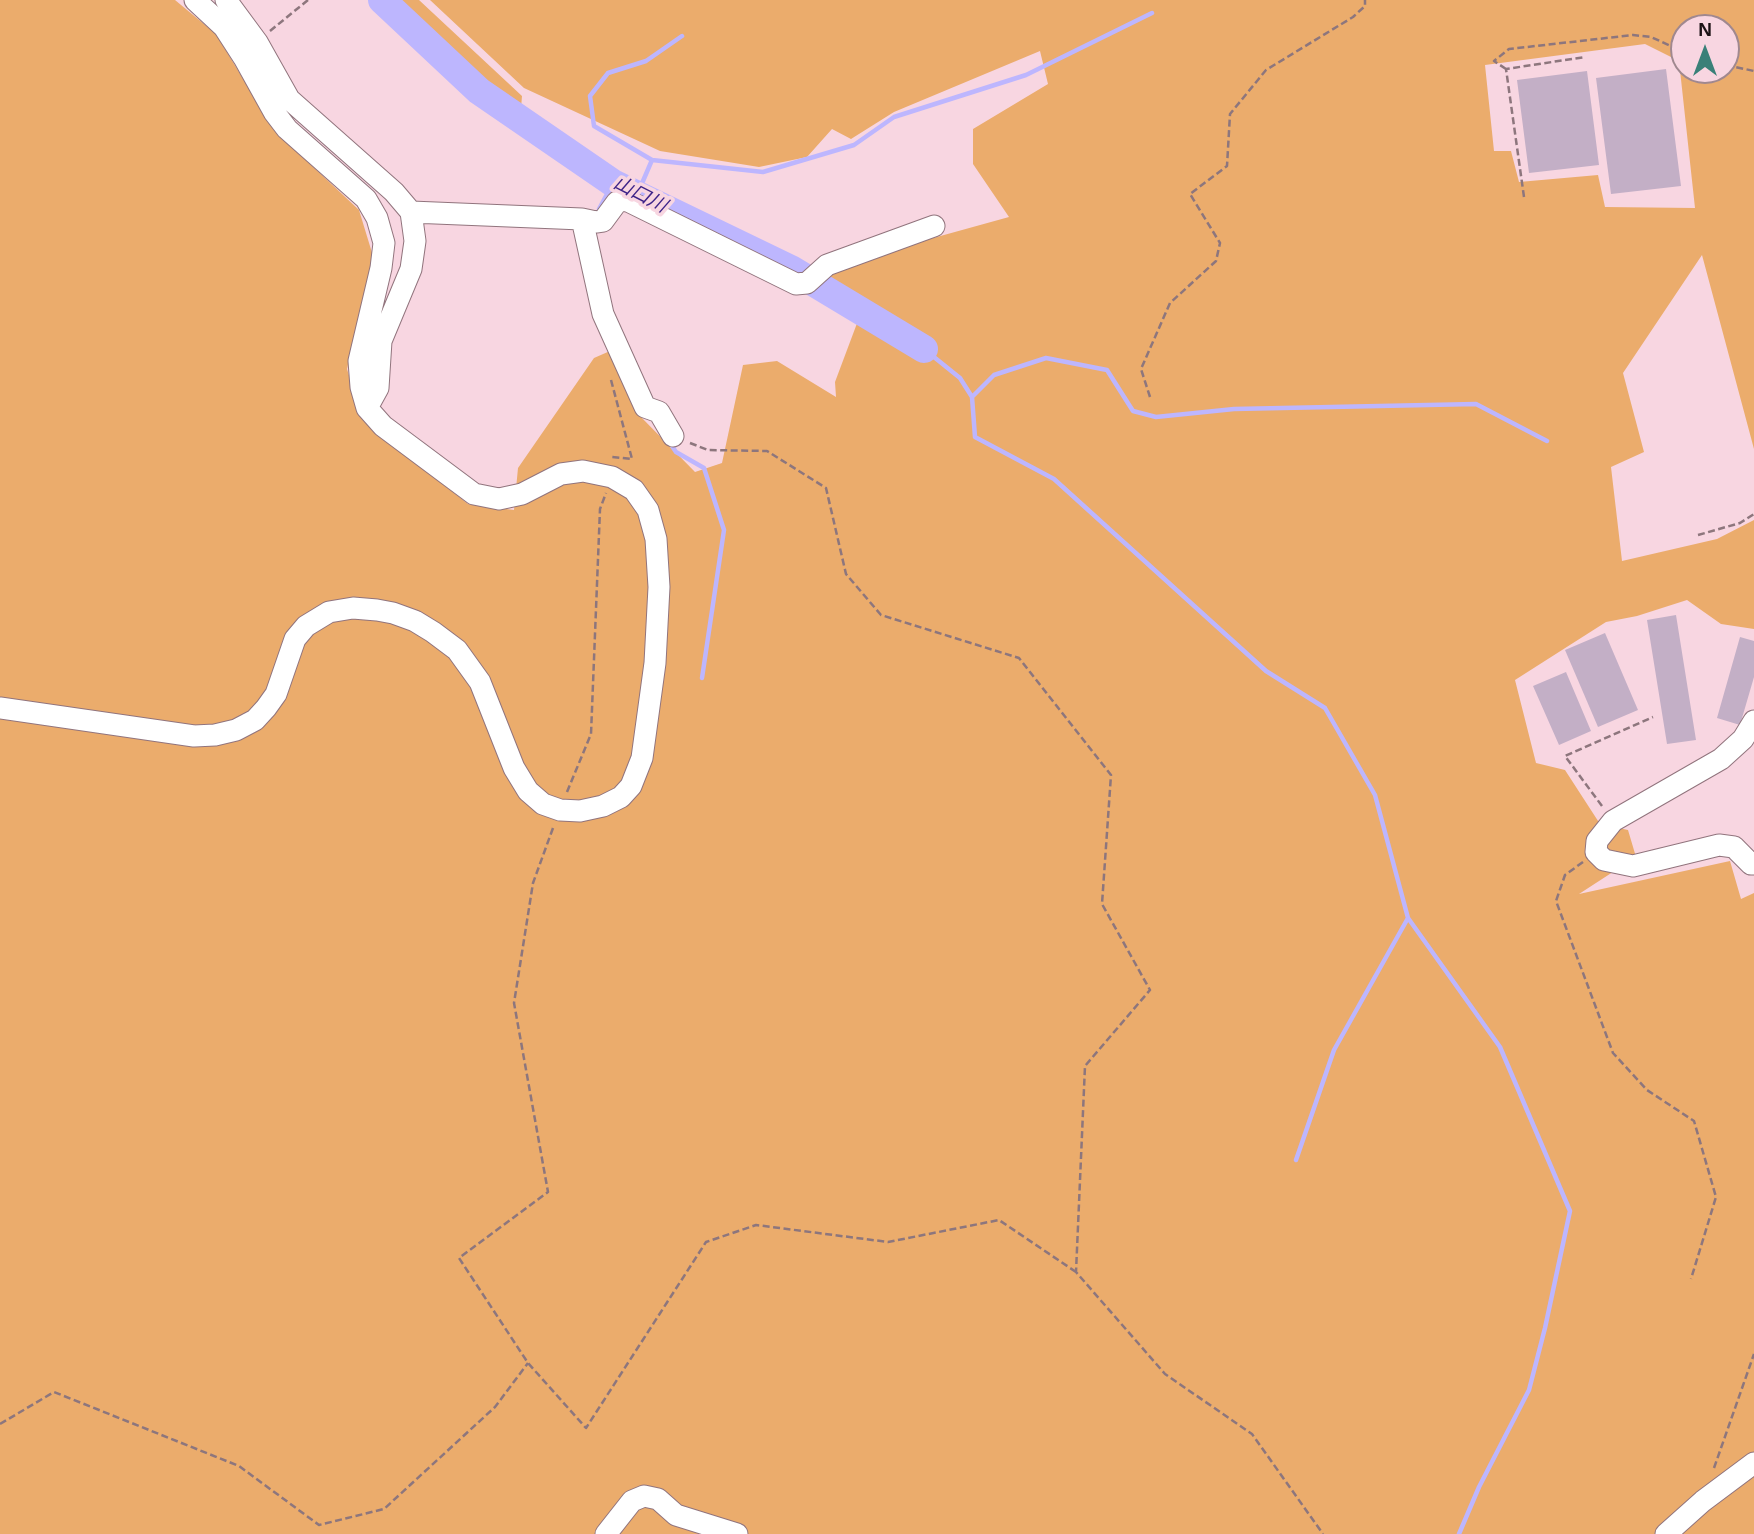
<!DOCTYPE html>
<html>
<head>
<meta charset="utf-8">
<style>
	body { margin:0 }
	#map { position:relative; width:1754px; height:1534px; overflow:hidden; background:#f8d6e1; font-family:Helvetica,sans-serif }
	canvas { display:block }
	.north { position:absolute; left:1670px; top:14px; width:70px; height:70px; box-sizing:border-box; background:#f8d6e1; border:2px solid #a0888f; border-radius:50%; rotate:0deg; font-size:19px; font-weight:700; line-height:28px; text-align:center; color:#1d1215 }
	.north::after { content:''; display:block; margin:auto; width:24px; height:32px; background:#3a8078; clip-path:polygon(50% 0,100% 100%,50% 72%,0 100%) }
</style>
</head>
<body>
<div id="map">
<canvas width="1754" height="1534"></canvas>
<div class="north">N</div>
</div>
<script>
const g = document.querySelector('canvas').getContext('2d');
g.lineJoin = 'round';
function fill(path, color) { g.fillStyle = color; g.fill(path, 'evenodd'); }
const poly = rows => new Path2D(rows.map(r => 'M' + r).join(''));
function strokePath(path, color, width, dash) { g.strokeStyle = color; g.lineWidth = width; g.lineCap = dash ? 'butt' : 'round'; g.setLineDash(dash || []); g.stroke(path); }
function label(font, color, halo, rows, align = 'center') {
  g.font = font + ' Helvetica,"Noto Sans JP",sans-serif'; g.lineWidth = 7; g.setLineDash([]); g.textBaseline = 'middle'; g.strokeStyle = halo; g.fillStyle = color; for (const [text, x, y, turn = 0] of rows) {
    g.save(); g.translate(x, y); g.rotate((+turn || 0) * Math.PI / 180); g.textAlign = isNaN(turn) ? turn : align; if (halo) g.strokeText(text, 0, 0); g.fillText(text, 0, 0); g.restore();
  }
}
const green = poly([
	[0,0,175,0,216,34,274,130,359,210,373,256,347,369,363,420,468,504,514,510,518,468,594,358,610,351,641,417,695,472,722,463,743,365,777,361,836,397,835,382,859,318,813,294,835,269,926,240,1009,217,973,164,973,129,1048,84,1040,51,894,112,851,139,832,129,807,157,759,167,660,151,524,88,430,0,1754,0,1754,449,1702,255,1623,373,1644,452,1611,467,1622,561,1717,539,1754,520,1754,629,1721,624,1687,600,1637,616,1606,622,1515,680,1536,763,1565,770,1600,824,1628,830,1636,857,1579,894,1730,861,1741,899,1754,893,1754,1534,0,1534],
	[1684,28,1726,28,1726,70,1684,70],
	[1645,44,1679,61,1695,208,1605,207,1598,175,1519,182,1511,151,1494,151,1485,65],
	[399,0,419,0,522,96,521,108,488,86]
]);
const stream = poly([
	[652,160,594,126,590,96,608,73,646,61,682,36],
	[637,195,652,160,763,172,854,145,894,117,1026,75,1152,13],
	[599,209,613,183],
	[924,349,960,378,972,397,975,437,1054,479,1266,671,1325,708,1375,795,1408,918,1500,1047,1570,1211,1545,1328,1529,1390,1479,1487,1459,1534],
	[972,397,994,375,1046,358,1107,370,1133,411,1156,417,1234,409,1476,404,1547,441],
	[670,443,676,452,704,468,724,530,702,678],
	[1296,1160,1334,1050,1408,918]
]);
const river = poly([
	[382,0,479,91,613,183,791,269,924,349]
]);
const building = poly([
	[1666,69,1681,186,1611,194,1596,78],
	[1587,71,1599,165,1529,173,1517,80],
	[1676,615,1696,740,1667,744,1647,620],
	[1605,633,1638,710,1598,727,1565,650],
	[1740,637,1754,641,1754,677,1740,725,1717,718],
	[1566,672,1591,731,1559,745,1533,686]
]);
const path = poly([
	[270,31,308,0],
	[1726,65,1754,71],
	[1506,69,1494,61,1509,49,1633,35,1651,37,1684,52],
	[1524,197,1506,69,1585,57],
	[611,380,632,459,612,457],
	[1150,397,1141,369,1170,303,1216,261,1220,243,1190,194,1227,166,1230,114,1266,70,1353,17,1365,6,1365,0],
	[690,443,708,450,767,451,826,488,846,574,881,615,1019,658,1111,775,1102,904,1150,990,1085,1066,1076,1272,1165,1374,1252,1434,1323,1534],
	[1698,535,1740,523,1754,514],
	[567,792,591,734,600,509,606,493],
	[1602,806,1565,756,1653,717],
	[553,828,533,883,514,1003,548,1192,459,1258,528,1363,586,1428,706,1242,756,1225,888,1242,999,1220,1076,1272],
	[1583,862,1565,875,1556,901,1613,1053,1647,1090,1694,1121,1716,1197,1691,1279],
	[0,1424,54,1392,239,1466,319,1525,384,1509,495,1407,528,1363],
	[1714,1468,1754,1354]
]);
const minor = poly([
	[226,0,257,42,289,99,394,192,411,212,415,241,411,269,381,341,378,388,367,408],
	[411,212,582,219,596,222,603,221,617,202,626,200,796,284,807,283,827,265,934,226],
	[582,219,603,314,645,407,659,412,673,436],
	[0,708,194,736,215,735,236,730,255,720,266,708,276,694,295,639,306,626,329,612,353,608,377,610,393,613,415,621,433,632,457,650,480,682,514,768,528,791,543,804,560,810,580,811,603,806,621,797,631,786,642,758,655,663,659,587,656,539,648,510,634,490,612,477,583,471,561,474,522,494,499,499,474,494,383,426,367,408,361,387,359,361,381,268,384,243,377,218,366,199,287,129,274,112,244,58,224,27,195,0],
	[1754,721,1743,739,1721,759,1613,821,1597,841,1596,852,1604,860,1633,866,1719,845,1734,847,1751,864,1754,864],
	[606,1534,632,1501,644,1496,658,1499,676,1515,737,1534],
	[1666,1534,1703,1501,1754,1463]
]);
const waterNames = [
	["山口川",640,195,27]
];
fill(green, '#ebac6c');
strokePath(stream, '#bdb6fe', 4.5);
strokePath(river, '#bdb6fe', 28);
fill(building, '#c3afc6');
strokePath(minor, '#91747d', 23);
strokePath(path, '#8d767d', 2.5, [7, 3.5]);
strokePath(minor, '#fff', 21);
label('italic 19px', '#3e2488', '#f8d6e1', waterNames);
</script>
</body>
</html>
